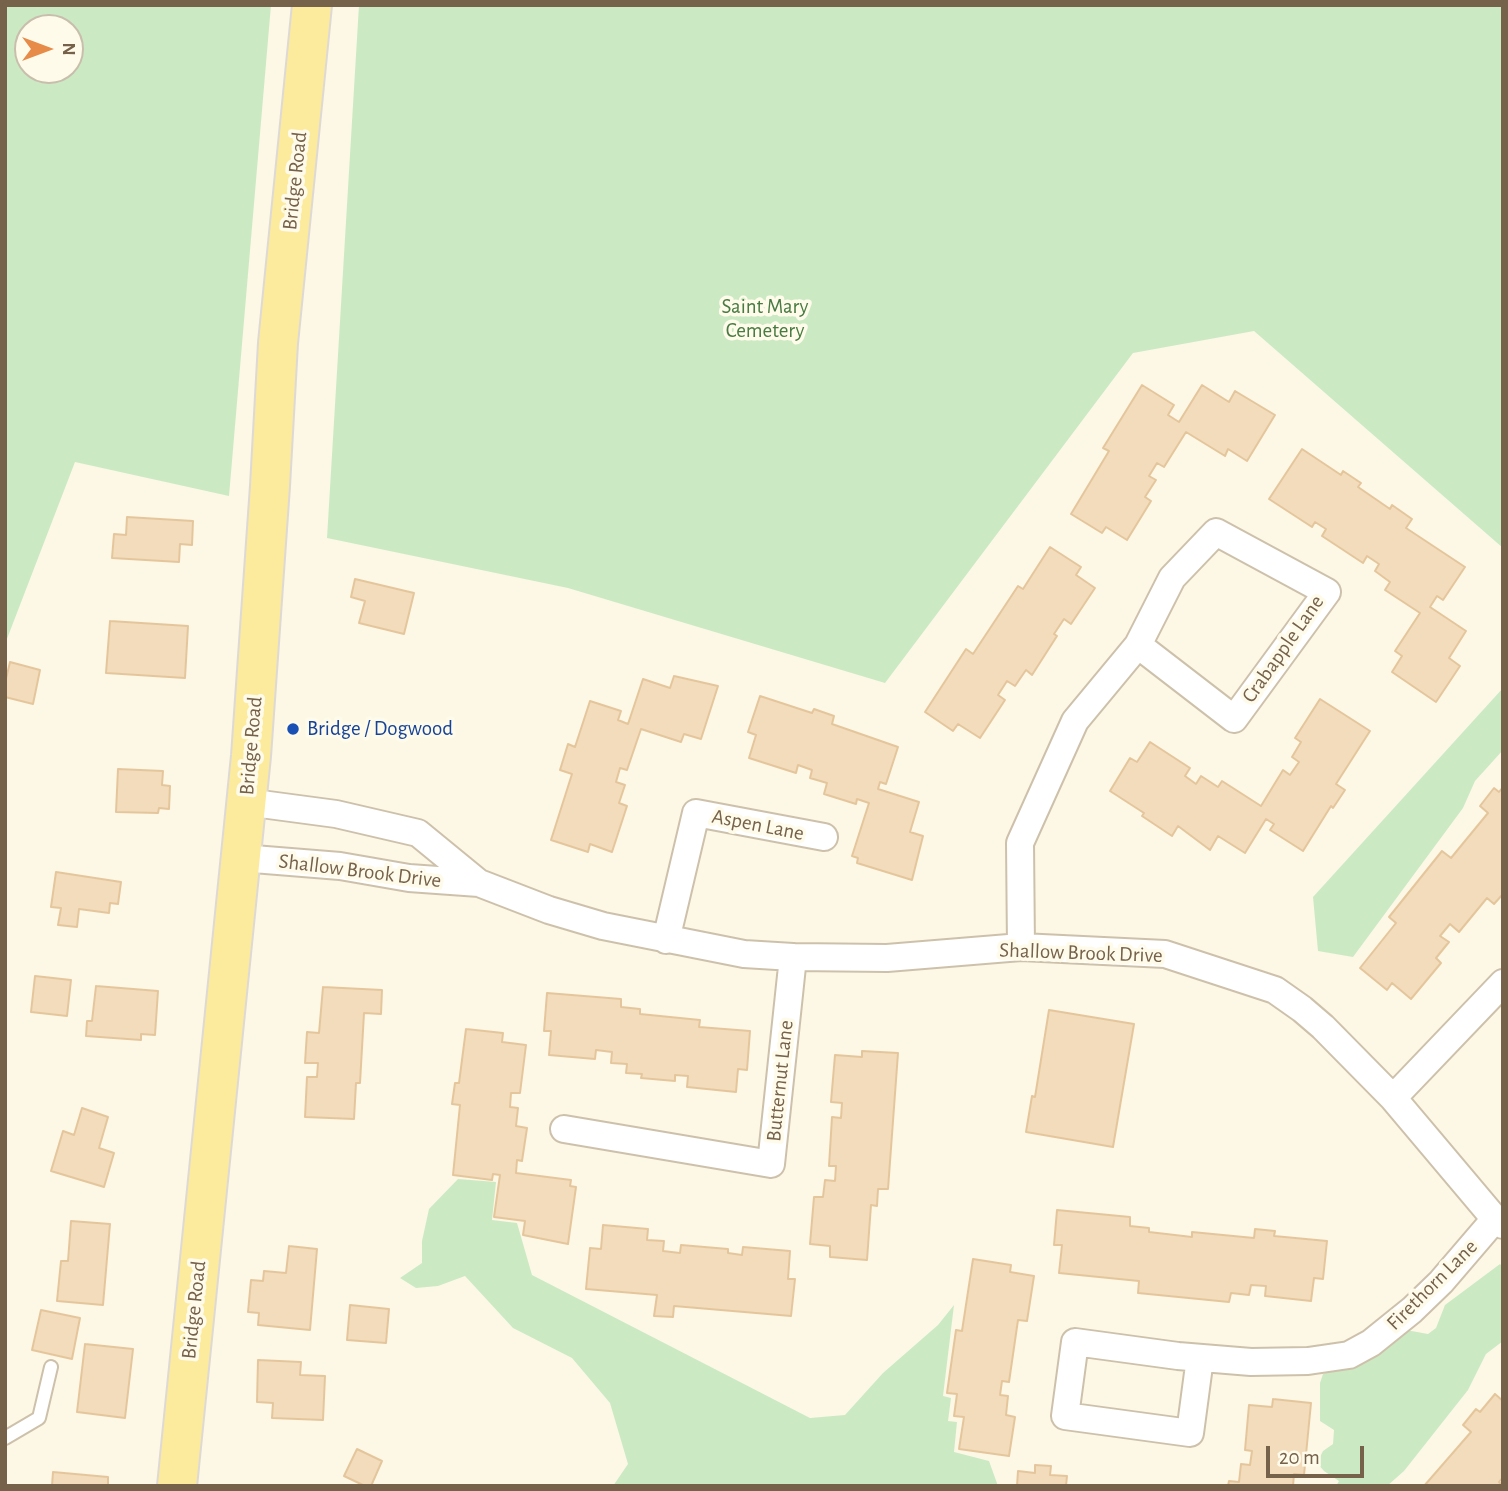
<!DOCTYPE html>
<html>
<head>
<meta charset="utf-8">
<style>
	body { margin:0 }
	#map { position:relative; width:1508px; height:1491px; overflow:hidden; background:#fcf8e5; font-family:"Alegreya Sans",sans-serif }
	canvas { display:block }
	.frame { position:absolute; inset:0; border:7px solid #76624a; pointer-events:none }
	.north { position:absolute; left:14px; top:14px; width:70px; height:70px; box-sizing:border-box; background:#fffbeb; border:2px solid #c8beab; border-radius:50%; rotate:90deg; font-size:19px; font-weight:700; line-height:28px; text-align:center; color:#76624a }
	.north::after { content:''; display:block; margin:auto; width:24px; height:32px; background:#e78b49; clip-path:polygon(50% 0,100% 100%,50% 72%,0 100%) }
	.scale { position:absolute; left:1266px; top:1446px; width:98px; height:32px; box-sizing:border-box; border:4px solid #76624a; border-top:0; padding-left:9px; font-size:21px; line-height:24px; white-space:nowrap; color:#76624a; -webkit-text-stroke:5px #fffbeb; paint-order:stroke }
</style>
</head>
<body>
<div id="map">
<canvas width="1508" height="1491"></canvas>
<div class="frame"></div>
<div class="north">N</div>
<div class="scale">20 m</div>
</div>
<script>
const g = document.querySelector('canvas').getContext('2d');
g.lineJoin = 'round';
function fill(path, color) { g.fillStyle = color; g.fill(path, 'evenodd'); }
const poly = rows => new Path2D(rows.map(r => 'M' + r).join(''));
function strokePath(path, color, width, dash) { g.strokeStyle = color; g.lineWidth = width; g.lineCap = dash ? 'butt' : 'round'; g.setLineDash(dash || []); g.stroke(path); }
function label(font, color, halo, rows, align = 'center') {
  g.font = font + ' "Alegreya Sans",sans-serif'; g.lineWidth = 7; g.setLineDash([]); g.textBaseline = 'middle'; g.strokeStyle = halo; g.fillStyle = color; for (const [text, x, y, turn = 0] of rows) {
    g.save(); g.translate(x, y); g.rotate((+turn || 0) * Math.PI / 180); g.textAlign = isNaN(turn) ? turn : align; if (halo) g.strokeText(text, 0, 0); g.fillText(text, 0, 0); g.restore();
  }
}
const green = poly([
	[5,5,271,5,229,496,75,462,5,644],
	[70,28,70,70,28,70,28,28],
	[359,5,1503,5,1503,548,1254,331,1133,353,885,683,568,588,327,538],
	[1503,688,1503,750,1475,781,1463,808,1353,957,1318,951,1313,897],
	[458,1179,496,1182,492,1220,517,1223,532,1275,810,1418,845,1415,883,1373,938,1325,954,1305,943,1396,951,1398,948,1421,957,1422,954,1452,989,1461,998,1486,613,1486,628,1464,610,1403,572,1358,513,1328,465,1276,438,1286,416,1288,400,1278,422,1263,422,1241,429,1209],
	[1500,1264,1503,1267,1503,1341,1486,1354,1468,1390,1404,1471,1387,1486,1336,1486,1339,1481,1324,1471,1317,1463,1323,1451,1333,1444,1334,1430,1320,1421,1320,1383,1323,1374,1368,1357,1406,1330,1428,1334,1436,1328,1445,1305]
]);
const building = poly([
	[1142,385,1174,405,1168,415,1179,422,1202,385,1229,402,1235,391,1275,415,1247,461,1228,449,1225,456,1186,432,1164,467,1157,463,1149,476,1156,480,1145,497,1151,501,1127,540,1106,527,1102,533,1071,514,1109,451,1103,448,1142,385],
	[1302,449,1341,475,1343,471,1361,483,1358,487,1390,509,1392,505,1412,519,1406,528,1465,567,1443,600,1437,596,1430,607,1466,631,1449,658,1460,666,1436,702,1392,672,1402,656,1395,651,1420,613,1385,590,1390,582,1375,571,1379,564,1367,556,1363,563,1322,536,1326,529,1315,522,1312,527,1269,499,1302,449],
	[127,517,193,521,192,545,180,544,179,562,112,558,114,534,126,535,127,517],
	[1050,547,1081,567,1076,575,1095,588,1071,624,1064,619,1054,634,1057,636,1032,675,1026,670,1015,686,1007,681,998,695,1005,700,980,738,958,724,953,731,925,712,966,649,973,654,1018,586,1023,589,1050,547],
	[355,579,414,593,404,634,359,623,365,601,351,597,355,579],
	[110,621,188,626,185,678,106,673,110,621],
	[10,662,40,670,33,704,5,697,5,683,10,662],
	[674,676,718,686,701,739,684,734,681,742,641,729,627,770,620,768,616,782,625,785,619,803,627,806,612,852,590,844,588,852,551,840,572,774,560,770,568,744,575,747,590,701,621,711,618,720,628,724,643,679,670,688,674,676],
	[760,696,812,713,814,709,834,716,832,724,898,747,886,784,880,782,878,789,919,802,910,832,923,836,912,880,857,863,858,858,852,856,869,803,857,799,856,804,824,794,827,783,810,778,812,770,798,765,796,773,749,758,756,735,748,732,760,696],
	[1320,699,1370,731,1336,784,1345,790,1333,808,1331,806,1303,851,1270,830,1274,824,1266,819,1245,853,1218,836,1210,850,1178,826,1172,836,1142,816,1144,813,1110,791,1130,758,1137,762,1150,742,1190,768,1185,776,1196,784,1201,776,1218,787,1222,781,1261,806,1283,770,1290,775,1299,762,1292,757,1301,742,1295,738,1320,699],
	[118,769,163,771,162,785,170,786,169,809,159,808,158,813,116,812,118,769],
	[1503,787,1503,894,1494,904,1487,898,1459,932,1450,924,1440,936,1449,942,1436,958,1441,963,1411,999,1392,983,1387,990,1360,968,1396,923,1389,917,1442,851,1451,858,1488,813,1480,806,1494,788,1499,792,1503,787],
	[56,872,121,882,118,904,110,903,109,913,79,909,77,927,58,925,61,908,51,907,56,872],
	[35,976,71,980,67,1016,31,1012,35,976],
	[96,986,158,991,155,1035,141,1034,141,1040,86,1036,87,1021,92,1021,96,986],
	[323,987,382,990,381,1014,364,1013,360,1083,356,1083,354,1119,305,1117,307,1077,317,1077,318,1063,305,1063,307,1032,319,1033,323,987],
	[547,993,621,999,621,1007,640,1009,640,1014,700,1020,699,1027,750,1031,747,1070,738,1069,736,1092,687,1087,688,1076,675,1075,675,1081,641,1078,642,1074,626,1073,627,1064,611,1063,612,1052,596,1050,595,1059,549,1055,551,1031,544,1031,547,993],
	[1049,1010,1134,1024,1113,1147,1026,1132,1032,1096,1035,1097,1049,1010],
	[466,1029,503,1033,502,1042,526,1045,520,1093,511,1093,510,1107,518,1108,516,1126,527,1128,522,1161,517,1160,516,1173,571,1180,570,1186,576,1187,568,1244,523,1235,525,1221,494,1217,500,1175,493,1174,492,1180,453,1175,460,1105,452,1104,455,1083,459,1083,466,1029],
	[862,1051,898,1053,888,1189,878,1189,877,1206,871,1205,867,1260,830,1257,830,1246,810,1244,814,1197,823,1197,825,1180,835,1181,836,1166,829,1166,832,1117,841,1118,842,1103,831,1102,835,1055,862,1057,862,1051],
	[82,1108,108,1117,99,1148,114,1153,104,1187,51,1171,63,1131,74,1135,82,1108],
	[1057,1210,1130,1217,1130,1226,1149,1228,1149,1232,1192,1237,1192,1232,1254,1238,1255,1229,1275,1231,1274,1236,1327,1241,1323,1279,1314,1278,1311,1301,1265,1296,1266,1286,1251,1285,1249,1295,1231,1293,1229,1302,1138,1293,1139,1281,1059,1273,1062,1245,1054,1245,1057,1210],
	[71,1221,110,1224,103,1305,57,1301,61,1261,68,1261,71,1221],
	[603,1225,648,1229,647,1240,664,1241,663,1251,680,1253,681,1245,728,1249,728,1253,742,1255,743,1247,790,1251,788,1279,795,1279,791,1316,674,1306,673,1317,654,1316,657,1295,586,1289,590,1248,601,1249,603,1225],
	[289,1246,317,1249,310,1330,258,1325,259,1313,248,1312,251,1280,263,1281,264,1271,286,1273,289,1246],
	[973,1259,1011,1265,1010,1272,1034,1276,1027,1321,1018,1320,1009,1382,1002,1381,1000,1395,1008,1396,1006,1415,1015,1417,1009,1456,959,1449,964,1417,954,1416,957,1394,947,1393,956,1330,962,1331,973,1259],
	[350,1305,389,1309,386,1343,347,1340,350,1305],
	[41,1310,80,1318,72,1359,32,1350,41,1310],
	[85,1344,133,1349,125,1418,77,1412,85,1344],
	[258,1360,301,1362,300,1375,325,1376,323,1420,272,1418,273,1403,257,1402,258,1360],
	[1495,1394,1503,1401,1503,1477,1499,1482,1503,1486,1424,1486,1471,1432,1463,1425,1476,1409,1480,1412,1495,1394],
	[1273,1399,1311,1403,1304,1475,1294,1474,1293,1486,1228,1486,1229,1481,1239,1482,1241,1464,1250,1465,1252,1451,1245,1450,1249,1405,1272,1407,1273,1399],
	[357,1449,382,1461,371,1486,365,1486,344,1476,357,1449],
	[1035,1465,1051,1466,1050,1475,1067,1476,1066,1486,1017,1486,1018,1471,1035,1473,1035,1465],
	[53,1472,108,1477,108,1486,52,1486,53,1472]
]);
const service = poly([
	[5,1438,39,1418,51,1367]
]);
const minor = poly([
	[246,802,336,814,418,833,479,883],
	[241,858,340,866,409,878,479,883,549,910,603,926,744,954,793,957,887,958,1021,947,1165,954,1275,990,1302,1009,1323,1027,1393,1098,1495,1219,1503,1225],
	[666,940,696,813,824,837],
	[1021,947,1020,843,1075,721,1138,645,1172,578,1216,532,1327,592,1234,719,1138,645],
	[1393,1098,1503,983],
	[564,1129,771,1164,793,957],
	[1200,1358,1190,1433,1065,1416,1075,1342,1178,1356,1251,1362,1308,1361,1349,1355,1371,1343,1412,1310,1441,1282,1495,1219]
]);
const primary = poly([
	[177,1486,251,756,270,486,278,343,312,5]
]);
const markers = [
	[293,729,7,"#1a4fb4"]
];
const streetNames = [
	["Bridge Road",295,181,-84],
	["Crabapple Lane",1283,649,-55],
	["Bridge Road",251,746,-85],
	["Aspen Lane",758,825,11],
	["Shallow Brook Drive",360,871,7],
	["Shallow Brook Drive",1081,953,2],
	["Butternut Lane",780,1081,-84],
	["Firethorn Lane",1432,1285,-45],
	["Bridge Road",194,1310,-84]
];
const parkNames = [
	["Saint Mary",765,307],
	["Cemetery",765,331]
];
const transitNames = [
	["Bridge / Dogwood",307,729]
];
fill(green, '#cbeac3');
fill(building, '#f2dcbc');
strokePath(building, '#e5c69c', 2);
strokePath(service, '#cec1ab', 16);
strokePath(minor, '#cec1ab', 30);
strokePath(primary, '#ded9d4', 42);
strokePath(service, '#fff', 12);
strokePath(minor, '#fff', 26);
strokePath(primary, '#fceb9d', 38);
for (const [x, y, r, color] of markers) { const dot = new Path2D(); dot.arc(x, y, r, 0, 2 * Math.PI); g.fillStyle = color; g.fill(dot); strokePath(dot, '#fffbeb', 2.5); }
label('21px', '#76624a', '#fffbeb', streetNames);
label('21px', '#477b42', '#fffbeb', parkNames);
label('21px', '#164399', '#fffbeb', transitNames, 'left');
</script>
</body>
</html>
